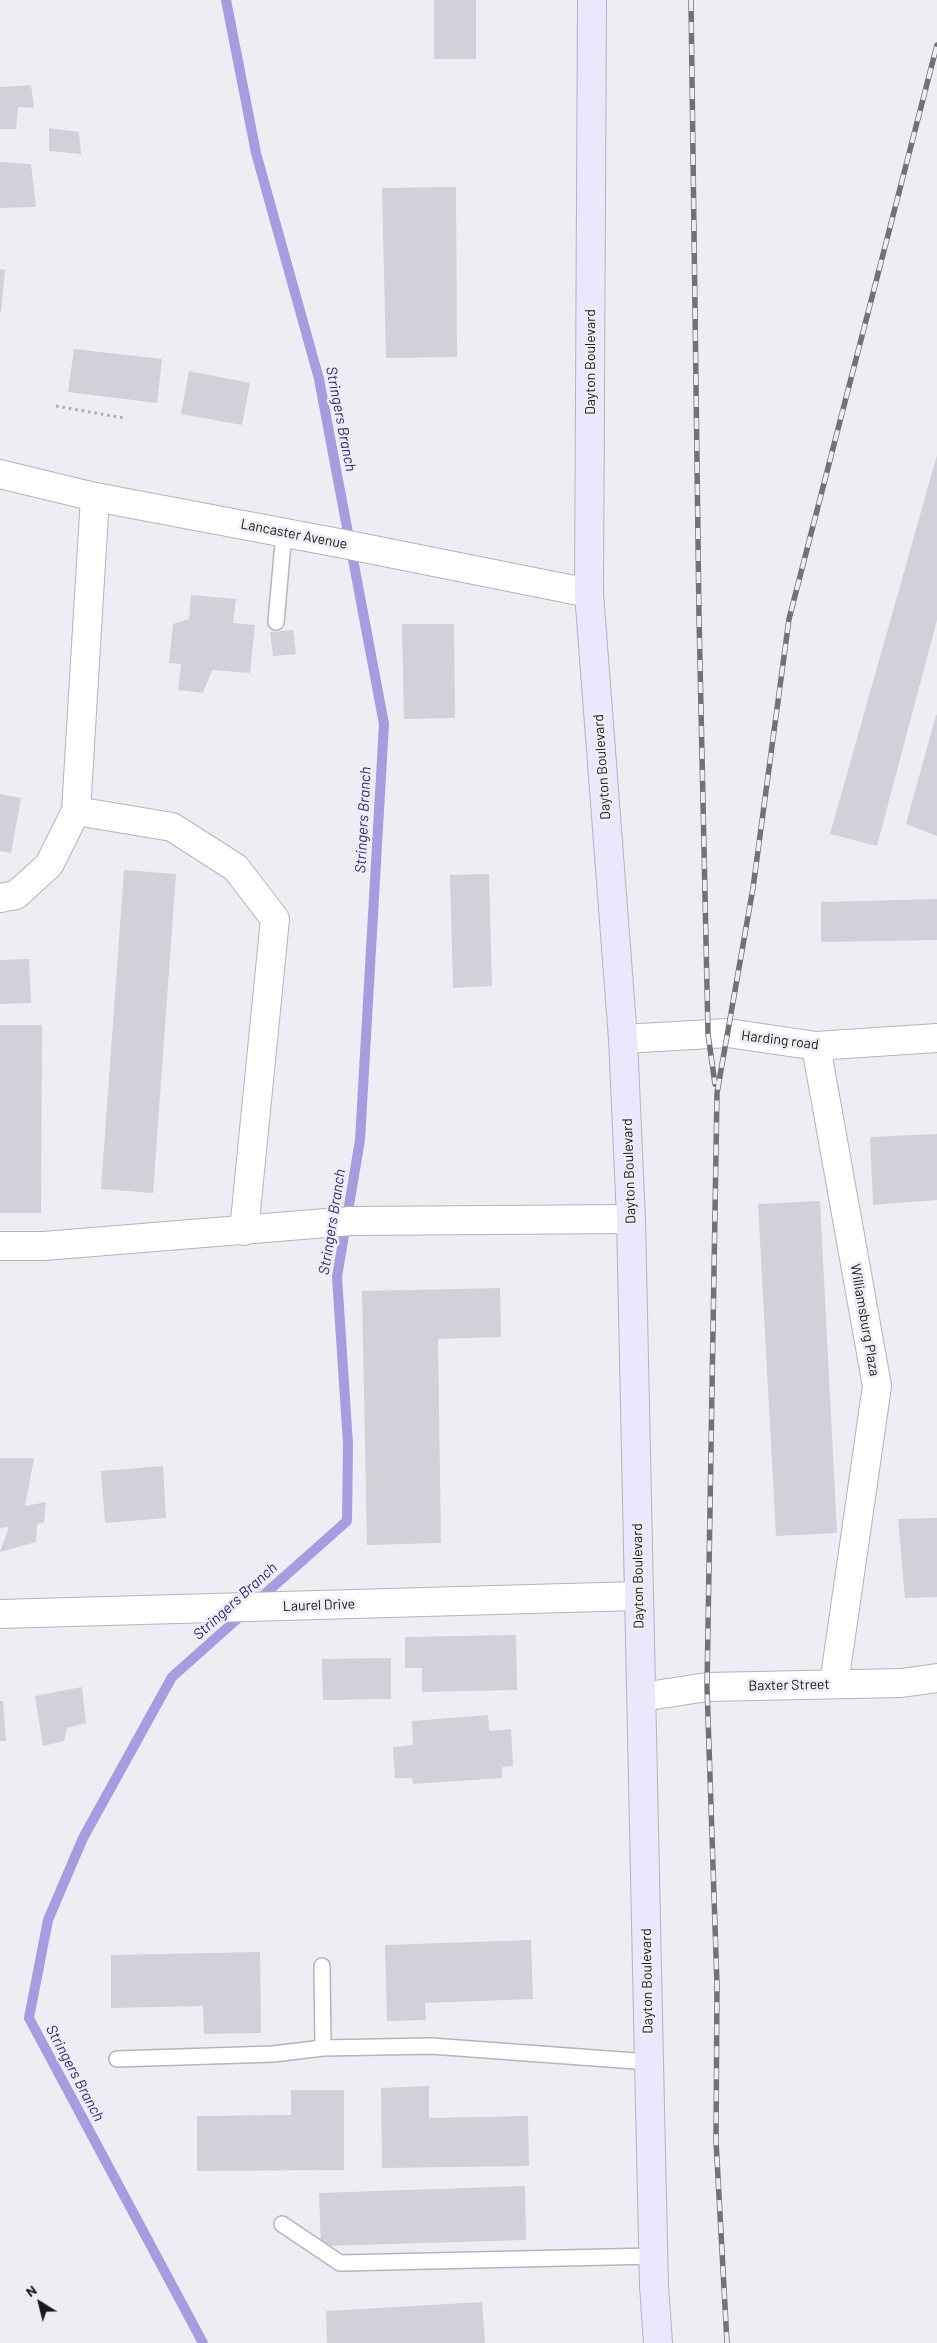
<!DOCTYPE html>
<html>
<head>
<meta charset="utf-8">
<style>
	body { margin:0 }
	#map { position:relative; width:937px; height:2343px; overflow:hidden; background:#ededf4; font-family:Barlow,sans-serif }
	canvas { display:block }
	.north { position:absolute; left:15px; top:2278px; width:50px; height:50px; -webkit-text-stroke:4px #ededf4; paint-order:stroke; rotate:324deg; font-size:14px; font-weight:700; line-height:20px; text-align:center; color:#19181b }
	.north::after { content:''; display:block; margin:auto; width:18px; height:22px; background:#19181b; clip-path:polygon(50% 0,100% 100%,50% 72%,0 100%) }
</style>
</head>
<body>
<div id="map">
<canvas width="937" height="2343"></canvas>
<div class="north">N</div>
</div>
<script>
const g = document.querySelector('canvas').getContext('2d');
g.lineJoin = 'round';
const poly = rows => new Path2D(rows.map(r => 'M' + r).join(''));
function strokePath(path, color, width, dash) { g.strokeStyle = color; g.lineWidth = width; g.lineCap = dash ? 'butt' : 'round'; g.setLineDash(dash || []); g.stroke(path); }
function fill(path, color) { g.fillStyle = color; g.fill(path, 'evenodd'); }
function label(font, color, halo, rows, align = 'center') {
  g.font = font + ' Barlow,sans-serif'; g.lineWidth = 5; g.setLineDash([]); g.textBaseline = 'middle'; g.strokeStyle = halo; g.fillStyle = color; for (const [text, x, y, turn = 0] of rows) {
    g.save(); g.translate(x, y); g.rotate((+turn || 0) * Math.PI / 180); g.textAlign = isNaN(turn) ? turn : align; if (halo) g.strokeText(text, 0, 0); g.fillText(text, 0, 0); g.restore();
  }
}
const stream = poly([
	[226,0,256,153,319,379,384,724,360,1140,337,1277,348,1444,347,1521,257,1601],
	[203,2343,29,2018,48,1920,83,1838,172,1677,245,1612]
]);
const building = poly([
	[434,0,476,0,476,59,434,59],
	[31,85,34,108,18,107,16,129,0,129,0,87],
	[49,128,79,132,81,154,49,151],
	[0,162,31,164,36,207,0,208],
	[456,187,457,357,386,358,382,188],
	[0,269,5,270,1,312,0,312],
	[74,349,162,359,157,403,68,392],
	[189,371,250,383,242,425,181,414],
	[937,455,937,620,877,846,830,834],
	[191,595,236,599,233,623,255,625,250,673,212,670,203,693,178,690,181,664,169,663,173,624,189,619],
	[402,624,454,624,455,718,404,719],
	[293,630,296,654,273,656,270,632],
	[936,715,937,715,937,836,906,824],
	[0,794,21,798,11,853,0,851],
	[124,870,176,874,153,1193,101,1189],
	[489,874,492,986,453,988,450,875],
	[937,899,937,940,821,942,821,902],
	[29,959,31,1003,0,1004,0,960],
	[0,1025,42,1025,41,1213,0,1213],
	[937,1134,937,1200,873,1205,870,1137],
	[820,1201,837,1533,776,1536,758,1204],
	[500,1288,501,1337,438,1339,441,1543,367,1545,362,1291],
	[0,1458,34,1458,25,1506,46,1502,44,1522,37,1524,36,1542,0,1552,9,1527,0,1528],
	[163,1466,166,1518,105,1523,101,1471],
	[937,1518,937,1597,905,1598,898,1519],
	[516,1635,517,1690,422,1692,422,1668,405,1668,405,1637],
	[391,1658,391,1699,323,1700,322,1659],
	[82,1687,86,1723,67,1728,64,1741,43,1746,35,1696],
	[0,1701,3,1701,6,1741,0,1741],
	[488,1715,489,1731,511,1729,513,1766,502,1767,502,1778,413,1784,412,1778,395,1778,393,1747,413,1745,412,1721],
	[531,1940,533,1999,425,2003,426,2020,387,2021,385,1945],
	[260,1952,261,2033,204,2034,203,2006,111,2008,111,1955],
	[429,2086,429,2118,528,2116,529,2166,382,2168,381,2088],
	[291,2090,344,2090,344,2170,197,2171,197,2116,291,2115],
	[525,2186,526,2240,321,2246,319,2193],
	[482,2302,485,2343,327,2343,326,2311]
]);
const path = poly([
	[56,406,124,418]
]);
const service = poly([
	[276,622,284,532],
	[322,1966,323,2048],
	[117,2059,273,2054,323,2048,431,2046,649,2062],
	[282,2224,340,2263,654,2256]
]);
const minor = poly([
	[0,474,95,497,344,544,589,593],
	[76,811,172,827,236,868,275,919,244,1231],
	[0,898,16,895,49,865,76,811,95,497],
	[623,1039,728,1033,816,1046,937,1038],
	[816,1046,877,1386,834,1684],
	[0,1246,44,1246,351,1221,631,1219],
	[0,1614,637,1596],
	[642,1697,707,1687,901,1683,937,1678]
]);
const secondary = poly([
	[592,0,589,593,623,1039,631,1219,649,2062,654,2286,658,2343]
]);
const rail = poly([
	[691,0,699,616,708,1034,715,1084],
	[727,2343,716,2141,717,1985,707,1687,717,1093,753,888,789,619,937,45]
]);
const streetNames = [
	["Dayton Boulevard",590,362,-90],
	["Lancaster Avenue",294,534,11],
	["Dayton Boulevard",602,767,-94],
	["Harding road",780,1040,7],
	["Dayton Boulevard",629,1171,-92],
	["Williamsburg Plaza",865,1320,80],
	["Dayton Boulevard",638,1576,-91],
	["Laurel Drive",319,1605,-2],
	["Baxter Street",789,1685,-1],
	["Dayton Boulevard",647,1981,-91]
];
const waterNames = [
	["Stringers Branch",341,419,79],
	["Stringers Branch",363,820,-87],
	["Stringers Branch",332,1222,-81],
	["Stringers Branch",235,1601,-42],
	["Stringers Branch",75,2073,62]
];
strokePath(stream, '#a79ce0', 10);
fill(building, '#d2d1d9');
strokePath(service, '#b5b4bc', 18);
strokePath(minor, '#b5b4bc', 30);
strokePath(secondary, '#b5b4bc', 30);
strokePath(path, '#aaaab0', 3, [2.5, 4]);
strokePath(service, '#fff', 15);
strokePath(minor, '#fff', 28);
strokePath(secondary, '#ebe7fc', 28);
strokePath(rail, '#727276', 5.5);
strokePath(rail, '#ededf4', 4, [11]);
label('14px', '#19181b', '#ededf4', streetNames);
label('italic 15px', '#3b2473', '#ededf4', waterNames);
</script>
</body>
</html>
